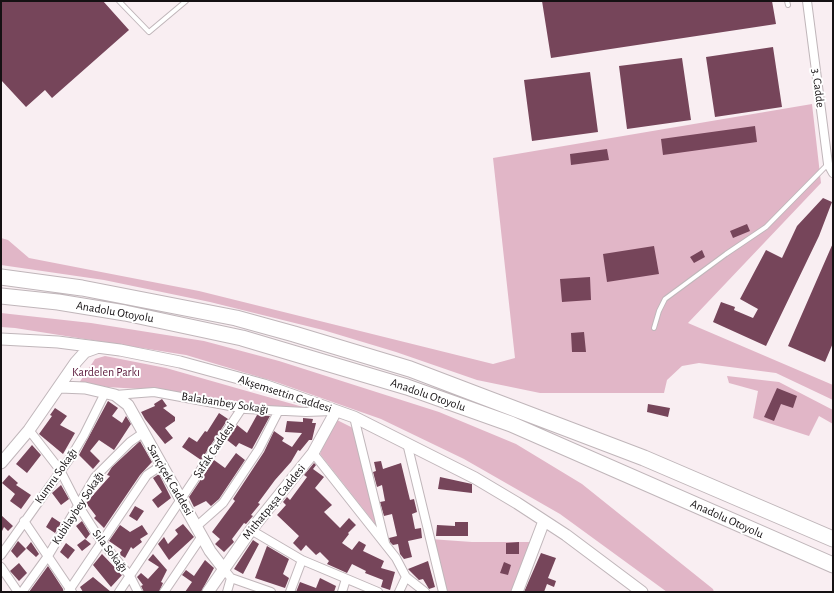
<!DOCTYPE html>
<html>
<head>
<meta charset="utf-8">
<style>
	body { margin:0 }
	#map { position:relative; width:834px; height:593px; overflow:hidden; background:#f9eef2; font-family:"Alegreya Sans",sans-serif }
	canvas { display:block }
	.frame { position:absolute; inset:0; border:2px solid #151113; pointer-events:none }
</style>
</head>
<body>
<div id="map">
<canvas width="834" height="593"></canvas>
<div class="frame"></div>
</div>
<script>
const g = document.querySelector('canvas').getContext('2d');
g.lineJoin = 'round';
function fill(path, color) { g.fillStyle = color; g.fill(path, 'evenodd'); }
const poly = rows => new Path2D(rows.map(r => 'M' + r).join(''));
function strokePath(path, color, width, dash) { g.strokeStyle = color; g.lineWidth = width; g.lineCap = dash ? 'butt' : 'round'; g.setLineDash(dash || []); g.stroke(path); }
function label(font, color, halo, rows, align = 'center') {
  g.font = font + ' "Alegreya Sans",sans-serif'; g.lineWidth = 4; g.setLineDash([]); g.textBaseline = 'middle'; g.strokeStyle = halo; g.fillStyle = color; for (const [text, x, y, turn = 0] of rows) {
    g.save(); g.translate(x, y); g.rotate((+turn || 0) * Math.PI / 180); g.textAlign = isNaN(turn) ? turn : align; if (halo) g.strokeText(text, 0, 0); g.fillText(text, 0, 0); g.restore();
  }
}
const green = poly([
	[812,104,821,183,688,323,833,385,833,400,776,373,699,363,682,366,667,380,664,393,540,393,477,380,396,352,323,330,210,302,104,280,1,265,1,238,8,240,29,258,199,291,493,364,515,358,493,158],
	[1,313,91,323,204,341,279,361,439,412,516,444,582,484,713,589,714,592,667,592,560,514,464,459,381,419,276,382,186,355,15,328,1,327],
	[105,356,166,368,303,407,302,409,242,406,157,390,107,387,79,383,95,359],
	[727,376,779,382,833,410,833,424,819,416,809,436,753,418,758,391,729,383],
	[333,418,353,428,379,529,320,454],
	[430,539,472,542,531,542,512,592,441,592]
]);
const building = poly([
	[1,1,103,1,129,30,52,98,45,90,26,107,1,80],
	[542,1,772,1,776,24,551,58],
	[773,47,782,107,715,117,706,57],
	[682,58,691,120,627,129,619,66],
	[590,72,598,132,532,141,524,80],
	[755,126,757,142,663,155,661,139],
	[607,149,609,160,571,165,570,154],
	[823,198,832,202,819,236,766,346,713,322,721,302,735,307,734,310,753,318,758,309,740,299,766,250,782,258,797,226],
	[747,224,750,231,733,238,730,231],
	[833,243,833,343,825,362,788,346],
	[654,246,659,274,607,282,603,254],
	[702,250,705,257,694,263,690,257],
	[590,277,591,300,562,302,560,279],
	[584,332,586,352,572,352,571,333],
	[777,388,797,396,793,408,781,404,774,421,764,417],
	[162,399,167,406,163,408,175,417,175,421,165,428,173,438,165,444,145,419,141,412,155,406,154,404],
	[108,401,118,408,112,416,122,423,126,416,131,424,114,450,99,440,90,451,100,461,93,469,79,455],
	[648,404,670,408,668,417,647,412],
	[55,408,67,416,60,425,75,433,63,454,39,434,52,416,50,415],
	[219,413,228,419,201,460,182,447,189,437,197,442,205,431,207,432],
	[257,415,270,416,252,449,239,443,236,447,227,440,237,425,247,433],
	[303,418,313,419,312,423,316,423,312,440,309,440,300,451,298,450,291,462,275,480,258,503,260,504,251,515,253,516,246,524,244,523,232,539,234,542,224,552,215,544,220,539,212,532,235,501,233,499,264,452,274,431,284,438,282,441,292,447,302,433,285,432,287,421,303,422],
	[140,441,152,462,140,475,104,528,94,518,96,516,86,503,110,476,107,475,112,467],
	[32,445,41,455,27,473,16,464],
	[236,453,245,460,219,499,211,506,206,501,194,507,189,497,214,460,225,468],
	[381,461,383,469,401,463,410,500,414,499,417,512,412,514,415,529,421,528,422,538,408,541,412,557,404,559,400,554,398,544,393,545,390,542,389,538,397,536,392,514,384,516,380,502,385,501,382,485,377,487,373,472,376,471,374,462],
	[314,463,316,465,313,469,324,477,315,488,332,505,324,512,340,528,349,518,356,525,348,533,349,534,342,543,352,550,359,541,366,545,363,551,384,561,381,568,395,572,390,590,381,587,383,580,365,573,366,571,352,564,347,573,327,564,329,561,320,552,316,555,306,545,301,551,293,543,299,536,277,515,286,505,283,502,287,497,290,500,307,477,304,475],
	[159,474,171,498,158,508,152,500,162,492,153,478],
	[9,475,18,483,16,485,31,495,21,509,10,501,15,494,2,483],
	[440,477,472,484,472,493,438,489],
	[61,485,69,499,61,505,52,493],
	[135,506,144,511,137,521,129,516],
	[1,515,13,526,8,531,4,527,1,533],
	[52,517,61,523,55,533,46,527],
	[82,521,90,534,86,539,76,526],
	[455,522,468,522,468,536,436,536,437,525,455,526],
	[183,524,194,537,169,560,158,544,164,537,168,544,178,534,175,530],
	[120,525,130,532,142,525,148,534,140,539,142,542,133,549,131,547,125,558,119,554,122,550,109,541],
	[85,539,91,544,82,551,77,545],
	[253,540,259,544,243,574,234,569],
	[18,541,26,549,17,558,11,551],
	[31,542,39,554,36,557,26,548],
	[519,542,519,554,506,554,506,543],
	[66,543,75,550,68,559,60,552],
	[267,546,289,559,283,574,289,578,285,588,255,578],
	[541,553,556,558,548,578,556,581,554,587,547,584,544,592,524,592],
	[102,554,122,575,111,587,93,565],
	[153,554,167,570,161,582,163,583,159,592,144,592,141,586,143,585,137,577,141,573,148,579,159,567,148,560],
	[205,560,214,568,201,592,185,592,192,582,182,575,186,570,194,576],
	[428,561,435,587,429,589,423,579,419,580,408,569],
	[504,562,511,565,508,575,500,573],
	[19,563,27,573,19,581,10,571],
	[48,566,63,589,63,592,29,592],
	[93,577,111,592,83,592,80,587],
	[320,578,336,586,334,592,296,592,300,582,316,588]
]);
const lane = poly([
	[119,1,149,32,186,1],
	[787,1,788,5],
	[654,328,659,311,665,299,726,254,766,227,828,164]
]);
const street = poly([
	[807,1,828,164,833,173],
	[115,395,154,392,246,409,306,412,333,411],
	[354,417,385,543],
	[29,430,60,470,78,505,101,541,130,576,138,592],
	[407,443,443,592],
	[313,453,396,558,406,577,425,592],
	[24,521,72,592],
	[197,526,223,503,259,449,278,412],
	[251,530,302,560,378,592],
	[1,555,72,455,84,435,105,393],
	[1,567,18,592],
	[223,568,231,578,271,592],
	[22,592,48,556,95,477,130,442,143,433],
	[68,592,147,475,162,465],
	[119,592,242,408],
	[164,592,202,536],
	[227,592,231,578],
	[290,592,302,560],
	[342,592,346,579],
	[399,592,406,577]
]);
const secondary = poly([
	[1,339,58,342,120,350,180,362,264,385,354,417,475,478,517,503,566,535,642,592],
	[60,387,85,388,115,395,128,405,210,551,223,568],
	[1,463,29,430,76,362,85,352,96,348],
	[208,592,251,530,313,453,336,411],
	[517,592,544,521]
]);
const highway = poly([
	[1,277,82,288,236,318,294,334,410,369,644,458,833,539],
	[1,296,58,302,125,313,242,338,407,387,511,424,833,565]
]);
const streetNames = [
	["3. Cadde",818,88,83],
	["Anadolu Otoyolu",115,312,10],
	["Akşemsettin Caddesi",285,394,18],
	["Anadolu Otoyolu",428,395,19],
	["Balabanbey Sokağı",225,403,9],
	["Şafak Caddesi",214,450,-56],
	["Kumru Sokağı",56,476,-55],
	["Sarıçiçek Caddesi",170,480,60],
	["Mithatpaşa Caddesi",274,502,-51],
	["Kubilaybey Sokağı",78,508,-57],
	["Anadolu Otoyolu",727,519,24],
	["Sıla Sokağı",110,551,53]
];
const parkNames = [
	["Kardelen Parkı",106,372]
];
fill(green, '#e1b6c7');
fill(building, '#76455a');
strokePath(lane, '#c0b6ba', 6);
strokePath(street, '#c0b6ba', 10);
strokePath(secondary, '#c0b6ba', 13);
strokePath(highway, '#c0b6ba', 17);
strokePath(lane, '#fff', 4);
strokePath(street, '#fff', 8);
strokePath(secondary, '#fff', 11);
strokePath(highway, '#fff', 15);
label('12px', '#151113', '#fff', streetNames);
label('12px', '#5a183a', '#fff', parkNames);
</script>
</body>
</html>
